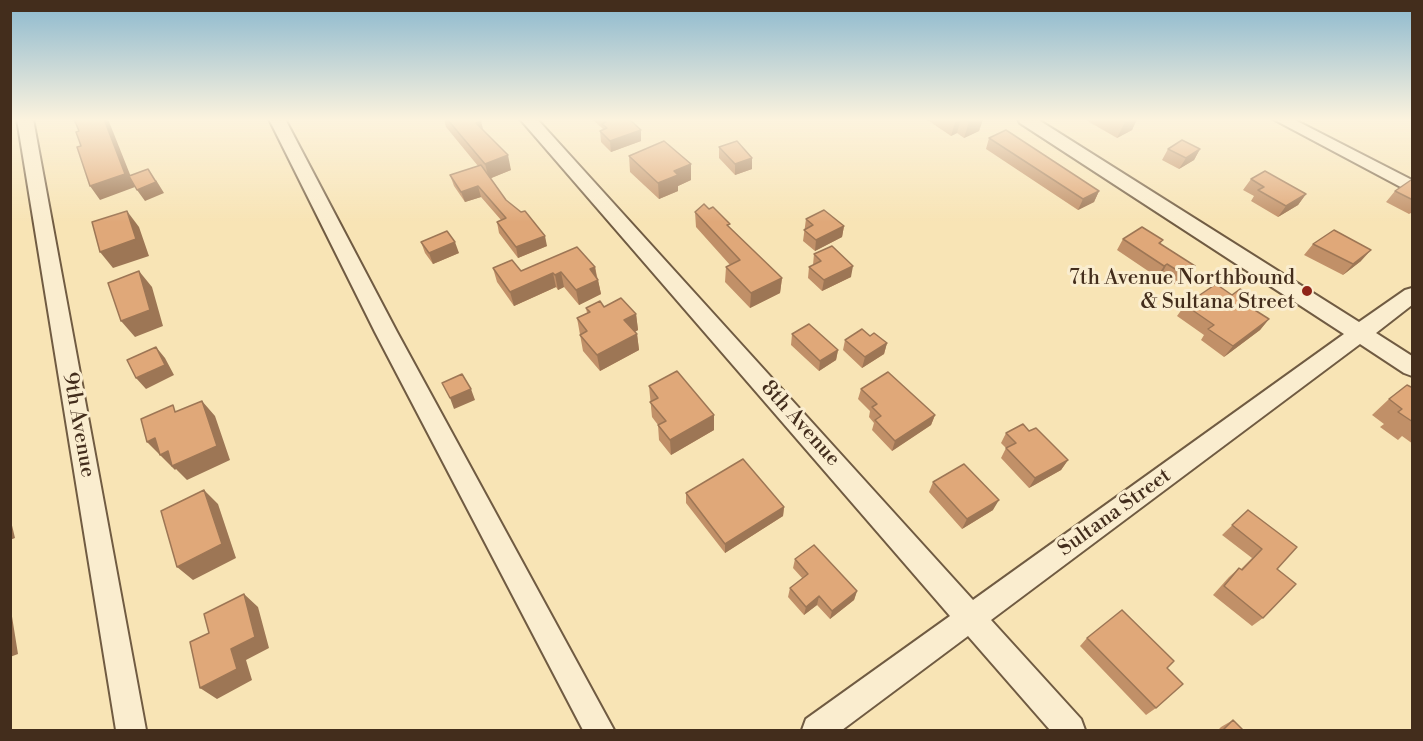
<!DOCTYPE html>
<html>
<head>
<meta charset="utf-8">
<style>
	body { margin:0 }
	#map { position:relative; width:1423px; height:741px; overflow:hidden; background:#f8e4b5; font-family:"Libre Bodoni",serif }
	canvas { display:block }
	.frame { position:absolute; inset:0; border:12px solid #432d1c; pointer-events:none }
</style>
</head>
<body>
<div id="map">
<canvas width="1423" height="741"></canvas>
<div class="frame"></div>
</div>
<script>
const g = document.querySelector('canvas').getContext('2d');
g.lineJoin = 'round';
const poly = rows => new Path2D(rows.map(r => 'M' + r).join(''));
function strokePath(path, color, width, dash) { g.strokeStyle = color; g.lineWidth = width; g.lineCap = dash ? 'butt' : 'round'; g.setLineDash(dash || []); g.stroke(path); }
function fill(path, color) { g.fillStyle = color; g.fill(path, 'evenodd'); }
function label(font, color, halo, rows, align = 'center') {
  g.font = font + ' "Libre Bodoni",serif'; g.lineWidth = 6; g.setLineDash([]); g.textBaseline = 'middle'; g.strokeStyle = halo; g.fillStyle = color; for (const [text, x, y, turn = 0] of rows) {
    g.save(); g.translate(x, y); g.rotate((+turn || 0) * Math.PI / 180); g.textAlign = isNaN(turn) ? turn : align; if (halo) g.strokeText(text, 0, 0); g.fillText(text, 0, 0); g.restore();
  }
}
const minor = poly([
	[17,119,33,119,146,730,116,730,17,119],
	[269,119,285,119,397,332,614,730,583,730,375,332,269,119],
	[520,119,537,119,973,600,1344,334,1020,123,1018,119,1037,119,1359,322,1405,290,1412,288,1412,305,1376,333,1412,356,1412,376,1404,373,1360,344,991,620,1081,719,1085,730,1050,730,968,636,842,730,802,730,806,719,950,616,520,119],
	[1273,119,1293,119,1412,180,1412,193,1273,119]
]);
const wall = poly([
	[444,119,481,121,483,129,511,170,491,178,506,200,547,246,518,258,499,233,497,222,501,220,481,197,465,202,454,186,450,175,478,166,446,127],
	[592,119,629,119,641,130,641,141,611,152,601,142,600,131,603,130,603,129],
	[926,119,983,119,979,131,964,138,957,133,951,136],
	[1084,119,1137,119,1132,130,1117,138],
	[989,138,1099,191,1094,202,1078,210,986,149],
	[719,147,752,169,735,175,719,158],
	[1168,149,1200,149,1194,160,1179,169,1162,160],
	[629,156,691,180,678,186,678,191,659,199,630,172],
	[1251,179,1306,194,1298,205,1278,217,1251,201,1254,196,1243,190],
	[1413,181,1413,212,1409,214,1386,202,1395,191],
	[709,209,782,278,780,293,750,308,725,282,726,267,730,265,696,227,695,212],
	[806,219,844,226,842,237,815,251,803,241],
	[1123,239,1163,240,1160,244,1195,266,1188,277,1176,285,1161,275,1157,277,1117,250],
	[421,242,459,253,433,264,425,253],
	[1313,244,1361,261,1343,275,1304,255],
	[814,254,851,277,822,291,808,278,809,267,813,265],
	[595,267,601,294,579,305,564,287,558,290,556,287,514,306,497,282,493,268,521,271],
	[1185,305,1253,309,1269,319,1260,330,1224,357,1201,340,1204,335,1177,316],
	[604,307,636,314,638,330,635,332,637,334,639,350,600,371,583,351,577,318,587,313,586,308],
	[792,334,838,350,836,360,819,371,791,345],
	[870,336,887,343,884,354,862,368,843,350,845,340],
	[649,386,714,415,714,430,671,455,659,440,658,425,652,417],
	[1413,388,1413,444,1402,436,1398,440,1380,427,1384,424,1372,415,1389,399],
	[861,389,935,415,931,425,892,451,872,430,874,423,869,417,870,411,858,399],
	[1029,431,1068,460,1061,470,1029,488,1001,458,1006,448,1001,443,1006,433],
	[933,482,993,510,962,529,929,492],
	[686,493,784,507,783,516,725,553,686,503],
	[1248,510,1277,569,1263,618,1252,626,1213,595,1229,577,1239,568,1241,569,1252,558,1222,535],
	[795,559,857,591,854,600,830,619,817,605,804,615,788,597,790,588,803,579,793,568],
	[1087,638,1167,668,1156,708,1146,715,1080,646],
	[1233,720,1243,730,1218,730,1221,727]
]);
const shadedWall = poly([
	[104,119,108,119,135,187,100,200,90,186],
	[956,119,961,119,957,133,951,136],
	[975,119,983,119,979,131,964,138,969,122],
	[1131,119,1137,119,1132,130,1117,138,1125,122],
	[481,121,484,136,476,123],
	[641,130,641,141,611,152,610,141],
	[1200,149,1194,160,1179,169,1186,158],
	[508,155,511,170,489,179,485,164],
	[752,158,752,169,735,175,735,164],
	[691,164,691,180,678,186,678,191,659,199,658,183,674,171],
	[156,180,164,193,145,201,137,190],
	[478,186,481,197,465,202,461,192],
	[1099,191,1094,202,1078,210,1083,199],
	[1306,194,1298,205,1278,217,1286,206],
	[127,211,139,227,149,256,113,268,100,252],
	[844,226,842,237,815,251,816,240],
	[545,236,547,246,518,258,516,247],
	[455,242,459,253,433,264,429,253],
	[1371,250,1361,261,1343,275,1353,264],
	[1167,264,1161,275,1157,277,1164,266],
	[853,266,851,277,822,291,824,280],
	[1195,266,1188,277,1176,285,1183,274],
	[595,267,597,280,598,280,601,294,579,305,576,290,590,269],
	[139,271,152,287,163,326,135,337,121,321],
	[561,272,564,287,558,290,555,275],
	[553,273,556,287,514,306,510,292],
	[782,278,780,293,750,308,751,293],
	[636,314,638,330,626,336,624,320],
	[1269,319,1260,330,1224,357,1233,346],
	[637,334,639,350,600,371,597,355],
	[887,343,884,354,862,368,865,357],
	[156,347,165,358,174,375,146,389,136,378],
	[838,350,836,360,819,371,820,361],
	[471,389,475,400,454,409,450,398],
	[202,401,215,416,230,460,187,480,176,469,175,470,147,442],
	[714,415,714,430,671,455,670,440],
	[935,415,931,425,892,451,895,441],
	[1068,460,1061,470,1029,488,1035,478],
	[204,490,218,504,236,558,193,580,177,567],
	[999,500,993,510,962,529,967,519],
	[784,507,783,516,725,553,725,544],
	[10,517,15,538,10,540],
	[857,591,854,600,830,619,832,611],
	[244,594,258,607,269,648,246,660,252,680,217,699,200,688],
	[819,596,817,605,804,615,806,607],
	[10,604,18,654,10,657]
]);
const building = poly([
	[74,119,104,119,125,174,90,186,77,147,81,146,76,132,79,131,74,119],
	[447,119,478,119,481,121,476,123,508,155,485,164,447,119],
	[602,119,629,119,641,130,610,141,600,131,607,128,602,124,606,122,602,119],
	[964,119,975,119,969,122,964,119],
	[1119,119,1131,119,1125,122,1119,119],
	[1006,130,1099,191,1083,199,989,138,1006,130],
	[1182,140,1200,149,1186,158,1168,149,1182,140],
	[664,141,691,164,674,171,678,175,658,183,629,156,664,141],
	[737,141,752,158,735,164,719,147,737,141],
	[481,165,506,200,521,212,525,211,545,236,516,247,497,222,506,218,478,186,461,192,450,175,481,165],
	[148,169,156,182,137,190,129,176,148,169],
	[1265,171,1306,194,1286,206,1258,190,1264,187,1251,179,1265,171],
	[1411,180,1413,181,1413,200,1395,191,1411,180],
	[704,204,709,209,713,207,730,224,727,225,782,278,751,293,726,267,740,260,695,212,704,204],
	[824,210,844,226,816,240,804,230,813,225,806,219,824,210],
	[127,211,136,239,100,252,92,222,127,211],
	[1142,227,1163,240,1159,243,1195,266,1183,274,1167,264,1164,266,1123,239,1142,227],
	[1334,230,1371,250,1353,264,1313,244,1334,230],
	[447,231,455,242,429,253,421,242,447,231],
	[832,246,853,266,824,280,809,267,821,261,814,254,832,246],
	[577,247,595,267,590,269,598,280,576,290,561,272,555,275,553,273,510,292,493,268,512,260,521,271,577,247],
	[139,271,150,310,121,321,108,283,139,271],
	[1216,284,1232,295,1240,289,1259,301,1250,307,1269,319,1233,346,1208,329,1214,325,1185,305,1216,284],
	[621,298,636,314,624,320,637,334,597,355,580,335,587,331,577,318,590,312,586,308,600,301,604,307,621,298],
	[809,324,838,350,820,361,792,334,809,324],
	[862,329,870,336,874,333,887,343,865,357,845,340,862,329],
	[156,347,165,365,136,378,127,360,156,347],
	[677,371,714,415,670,440,658,425,666,421,650,402,658,398,649,386,677,371],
	[888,372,935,415,895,441,875,420,881,416,872,407,877,404,861,389,888,372],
	[462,374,471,389,450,398,442,383,462,374],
	[1407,385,1413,388,1413,422,1398,412,1402,409,1389,399,1407,385],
	[202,401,217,446,172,466,168,451,160,455,155,438,147,442,141,419,173,405,175,412,202,401],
	[1023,424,1029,431,1036,428,1068,460,1035,478,1006,448,1016,443,1006,433,1023,424],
	[743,459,784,507,725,544,686,493,743,459],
	[964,464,999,500,967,519,933,482,964,464],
	[204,490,222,544,177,567,161,511,204,490],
	[1248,510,1297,547,1277,569,1296,584,1263,618,1224,586,1239,568,1242,570,1262,549,1232,525,1248,510],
	[814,545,857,591,832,611,819,596,806,607,790,588,808,574,795,559,814,545],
	[244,594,255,637,231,649,237,669,200,688,190,642,209,633,204,614,244,594],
	[1122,610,1174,661,1167,668,1183,684,1156,708,1087,638,1122,610],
	[1233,720,1243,730,1223,730,1233,720]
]);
const markers = [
	[1307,291,6,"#8f2418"]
];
const poiNames = [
	["7th Avenue Northbound",1295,279],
	["& Sultana Street",1295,303]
];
const streetNames = [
	["8th Avenue",800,424,48],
	["9th Avenue",78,425,80],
	["Sultana Street",1115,513,-36]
];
strokePath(minor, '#705b42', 4);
fill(minor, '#faedcf');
fill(wall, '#c19068');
fill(shadedWall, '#9d7655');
fill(building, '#e0a879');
strokePath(building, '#9d7655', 1.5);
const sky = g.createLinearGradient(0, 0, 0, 222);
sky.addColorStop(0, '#8bb8ce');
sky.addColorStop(0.54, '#fcf3de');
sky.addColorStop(1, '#fcf3de00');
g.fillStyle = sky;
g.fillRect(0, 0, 1423, 222);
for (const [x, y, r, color] of markers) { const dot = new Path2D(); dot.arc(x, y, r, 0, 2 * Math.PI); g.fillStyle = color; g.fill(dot); strokePath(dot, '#faedcf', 2); }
label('21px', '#432d1c', '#faedcf', poiNames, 'right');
label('21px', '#432d1c', '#faedcf', streetNames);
</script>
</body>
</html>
